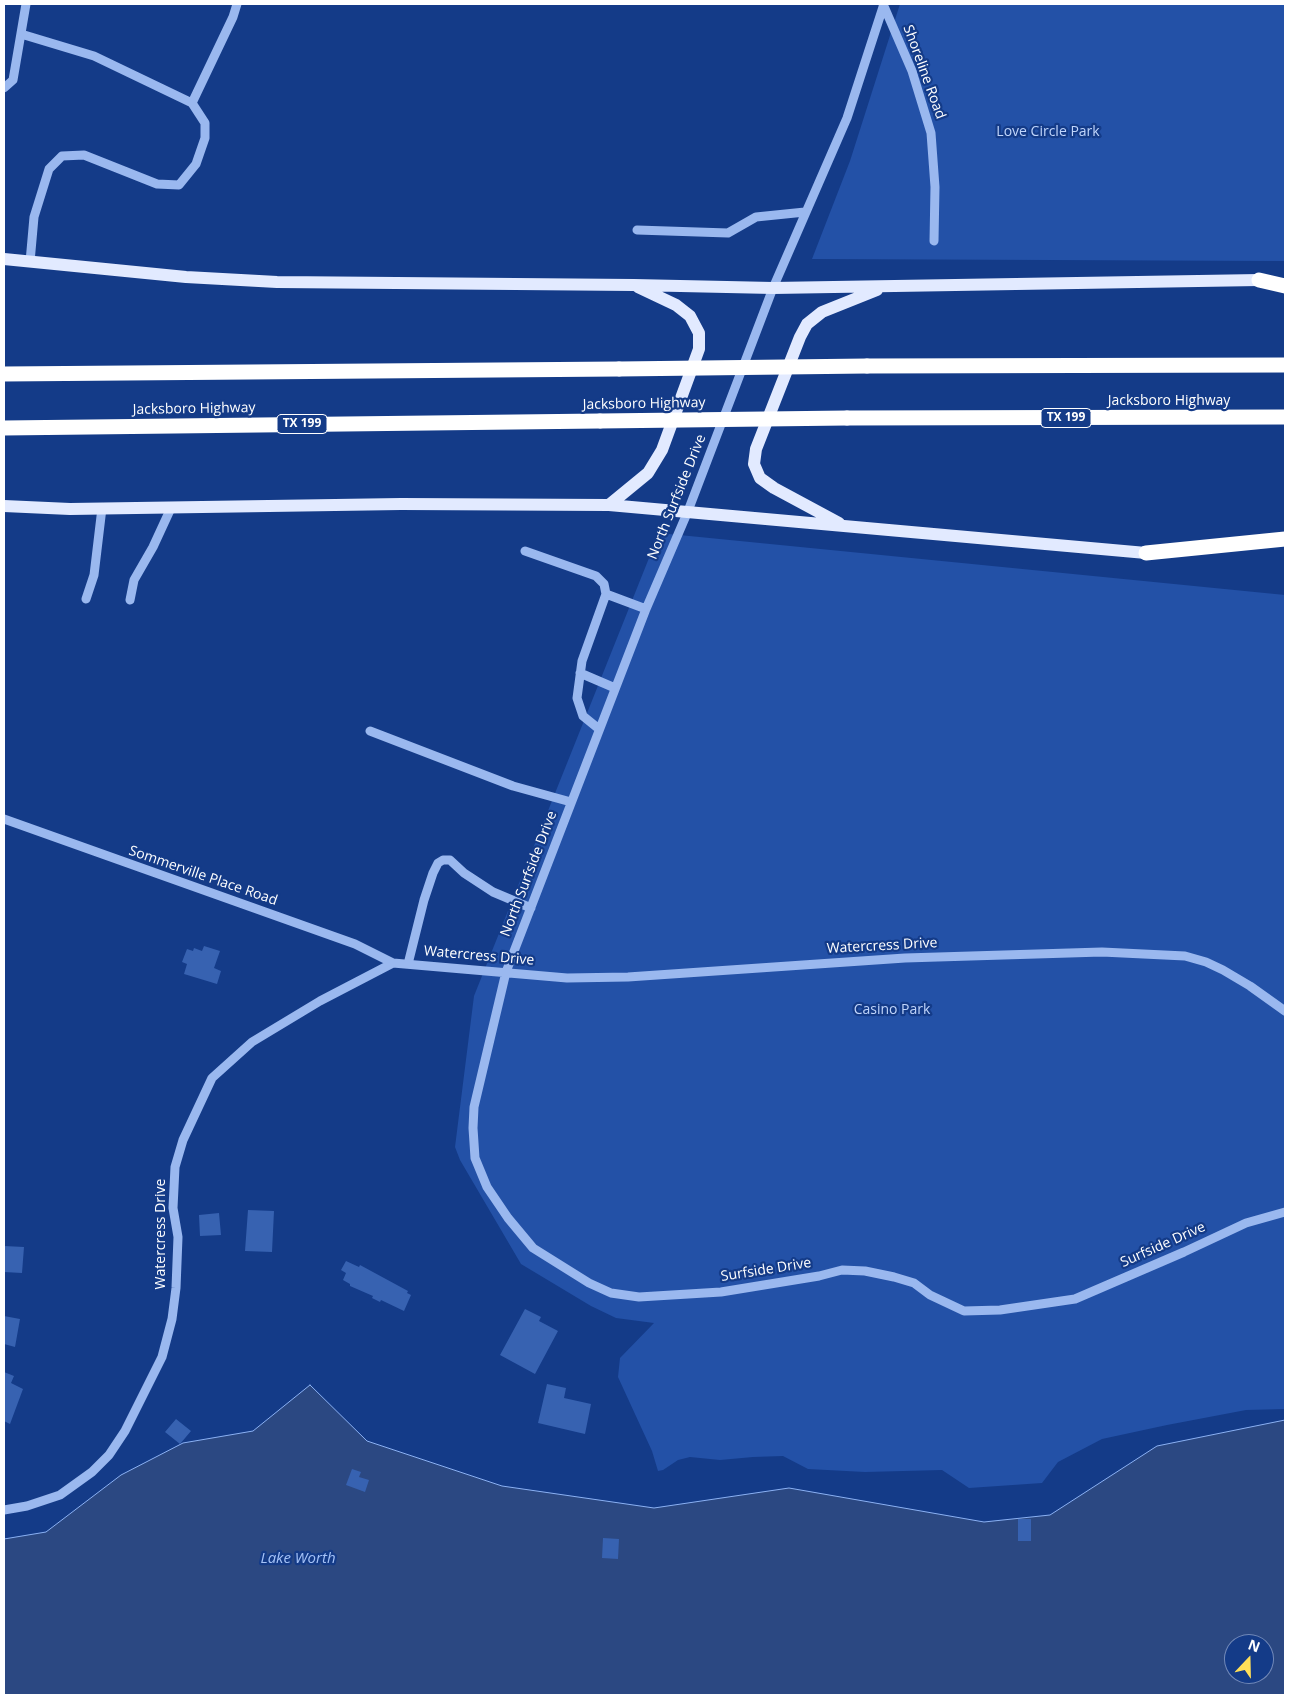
<!DOCTYPE html>
<html>
<head>
<meta charset="utf-8">
<style>
	body { margin:0 }
	#map { position:relative; width:1289px; height:1699px; overflow:hidden; background:#143b88; font-family:"Open Sans",sans-serif }
	canvas { display:block }
	.frame { position:absolute; inset:0; border:5px solid #fff; pointer-events:none }
	.north { position:absolute; left:1224px; top:1634px; width:50px; height:50px; box-sizing:border-box; background:#143b88; border:1px solid #7289b8; border-radius:50%; rotate:21deg; font-size:14px; font-weight:700; line-height:20px; text-align:center; color:#fff }
	.north::after { content:''; display:block; margin:auto; width:18px; height:22px; background:#ffdf58; clip-path:polygon(50% 0,100% 100%,50% 72%,0 100%) }
</style>
</head>
<body>
<div id="map">
<canvas width="1289" height="1699"></canvas>
<div class="frame"></div>
<div class="north">N</div>
</div>
<script>
const g = document.querySelector('canvas').getContext('2d');
g.lineJoin = 'round';
function fill(path, color) { g.fillStyle = color; g.fill(path, 'evenodd'); }
const poly = rows => new Path2D(rows.map(r => 'M' + r).join(''));
function strokePath(path, color, width, dash) { g.strokeStyle = color; g.lineWidth = width; g.lineCap = dash ? 'butt' : 'round'; g.setLineDash(dash || []); g.stroke(path); }
function label(font, color, halo, rows, align = 'center') {
  g.font = font + ' "Open Sans",sans-serif'; g.lineWidth = 4.5; g.setLineDash([]); g.textBaseline = 'middle'; g.strokeStyle = halo; g.fillStyle = color; for (const [text, x, y, turn = 0] of rows) {
    g.save(); g.translate(x, y); g.rotate((+turn || 0) * Math.PI / 180); g.textAlign = isNaN(turn) ? turn : align; if (halo) g.strokeText(text, 0, 0); g.fillText(text, 0, 0); g.restore();
  }
}
const green = poly([
	[900,4,1285,4,1285,261,812,259,850,161],
	[659,533,1285,595,1285,1409,1246,1410,1167,1425,1102,1439,1058,1462,1042,1483,969,1488,942,1470,865,1472,808,1469,783,1456,753,1457,720,1460,690,1457,678,1460,663,1470,658,1471,652,1451,618,1377,620,1358,654,1323,616,1318,591,1306,521,1264,460,1160,455,1147,474,996]
]);
const water = poly([
	[310,1385,367,1441,502,1486,654,1508,789,1488,984,1522,1050,1515,1157,1446,1285,1420,1285,1695,4,1695,4,1539,46,1532,121,1475,183,1443,253,1431,310,1385],
	[1234,1644,1264,1644,1264,1674,1234,1674,1234,1644]
]);
const building = poly([
	[204,946,220,951,214,968,221,971,217,984,184,974,187,964,182,962,187,949,193,951,194,948,202,951],
	[248,1210,274,1211,272,1252,245,1251],
	[219,1213,221,1235,200,1236,199,1215],
	[4,1246,24,1247,22,1273,4,1272],
	[346,1261,359,1267,360,1265,408,1291,407,1293,411,1295,404,1311,381,1300,380,1302,372,1298,373,1296,350,1286,350,1284,343,1280,346,1273,341,1270],
	[525,1309,541,1317,539,1321,558,1331,535,1374,500,1355],
	[4,1316,20,1319,15,1347,4,1344],
	[4,1372,14,1376,11,1383,23,1389,10,1424,4,1421],
	[547,1384,566,1388,564,1398,591,1404,585,1434,538,1423],
	[176,1419,191,1431,180,1444,165,1432],
	[352,1469,361,1472,359,1477,369,1480,365,1492,346,1485],
	[1018,1519,1031,1519,1031,1541,1018,1541],
	[603,1538,619,1539,618,1559,602,1558]
]);
const minor = poly([
	[883,4,912,71,931,133,935,187,934,241],
	[884,4,847,118,773,288,688,511,646,609,506,972,474,1107,473,1128,475,1158,487,1187,508,1218,533,1248,589,1283,611,1293,639,1297,721,1292,819,1276,842,1270,865,1271,894,1277,914,1283,930,1295,964,1311,1000,1310,1075,1299,1184,1252,1246,1223,1285,1212],
	[21,34,94,56,192,103,205,123,205,138,196,164,179,185,157,184,84,155,62,156,49,169,34,217,30,262],
	[4,88,13,80,26,4],
	[192,103,233,17,237,4],
	[637,230,728,233,756,217,805,212],
	[525,551,596,576,604,584,606,594,582,661,577,698,583,716,599,729],
	[606,594,646,609],
	[86,599,94,575,102,508],
	[130,600,134,580,153,547,171,508],
	[580,673,615,688],
	[370,731,513,786,571,802],
	[4,819,355,944,393,963],
	[408,964,424,900,433,873,438,863,443,860,450,860,464,873,493,892,531,908],
	[4,1510,27,1506,60,1495,92,1472,109,1455,125,1431,162,1357,172,1319,176,1288,178,1237,173,1208,175,1167,183,1140,212,1078,252,1042,320,1001,393,963,567,978,628,977,905,958,1102,952,1185,956,1206,962,1223,970,1250,986,1285,1011]
]);
const major = poly([
	[4,259,186,277,277,282,634,285,773,288,1259,280],
	[609,505,648,473,662,450,699,349,699,333,690,316,676,305,638,287],
	[4,506,70,509,401,504,609,505,1146,553],
	[839,523,774,488,760,478,754,464,756,449,800,337,807,324,822,312,877,290]
]);
const highway = poly([
	[1259,280,1285,286],
	[867,366,1285,365],
	[4,374,619,369],
	[847,418,1285,417],
	[4,428,600,421],
	[1146,553,1285,539]
]);
const highwayBridge = poly([
	[619,369,867,366],
	[600,421,847,418]
]);
const shields = [
	[1066,418,50],
	[302,424,50]
];
const shieldNames = [
	["TX 199",1066,418],
	["TX 199",302,424]
];
const streetNames = [
	["Shoreline Road",924,72,70],
	["Jacksboro Highway",1169,401],
	["Jacksboro Highway",644,404,-1],
	["Jacksboro Highway",194,409,-1],
	["North Surfside Drive",677,497,-68],
	["North Surfside Drive",529,874,-69],
	["Sommerville Place Road",203,876,19],
	["Watercress Drive",882,946,-3],
	["Watercress Drive",479,956,5],
	["Watercress Drive",161,1234,-90],
	["Surfside Drive",1163,1245,-24],
	["Surfside Drive",766,1270,-9]
];
const parkNames = [
	["Love Circle Park",1048,132],
	["Casino Park",892,1010]
];
const waterNames = [
	["Lake Worth",298,1559]
];
fill(green, '#2351a7');
fill(water, '#2b4882');
strokePath(water, '#8bb1f3', 1);
fill(building, '#3762b1');
strokePath(minor, '#9ab8ef', 9);
strokePath(major, '#e2eaff', 12);
strokePath(highway, '#fff', 15);
strokePath(highwayBridge, '#fff', 15);
for (const [x, y, w] of shields) { const box = new Path2D(); box.roundRect(x - w / 2, y - 9.5, w, 19, 4); g.fillStyle = '#143b88'; g.fill(box); strokePath(box, '#fff', 1); }
label('bold 12px', '#fff', null, shieldNames);
label('14px', '#fff', '#143b88', streetNames);
label('14px', '#c0d5fb', '#143b88', parkNames);
label('italic 15px', '#a5c2f7', '#143b88', waterNames);
</script>
</body>
</html>
